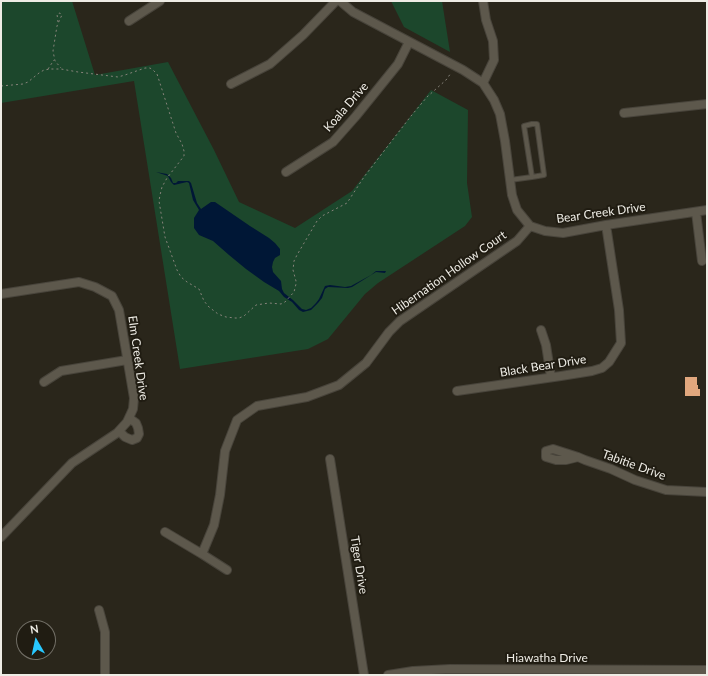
<!DOCTYPE html>
<html>
<head>
<meta charset="utf-8">
<style>
	body { margin:0 }
	#map { position:relative; width:708px; height:676px; overflow:hidden; background:#2a261b; font-family:Lato,sans-serif }
	canvas { display:block }
	.frame { position:absolute; inset:0; border:2px solid #eeece5; pointer-events:none }
	.north { position:absolute; left:16px; top:620px; width:40px; height:40px; box-sizing:border-box; background:#201c12; border:1px solid #726f66; border-radius:50%; rotate:351deg; font-size:11px; font-weight:700; line-height:16px; text-align:center; color:#eeece5 }
	.north::after { content:''; display:block; margin:auto; width:14px; height:18px; background:#28c8ff; clip-path:polygon(50% 0,100% 100%,50% 72%,0 100%) }
</style>
</head>
<body>
<div id="map">
<canvas width="708" height="676"></canvas>
<div class="frame"></div>
<div class="north">N</div>
</div>
<script>
const g = document.querySelector('canvas').getContext('2d');
g.lineJoin = 'round';
function fill(path, color) { g.fillStyle = color; g.fill(path, 'evenodd'); }
const poly = rows => new Path2D(rows.map(r => 'M' + r).join(''));
function strokePath(path, color, width, dash) { g.strokeStyle = color; g.lineWidth = width; g.lineCap = dash ? 'butt' : 'round'; g.setLineDash(dash || []); g.stroke(path); }
function label(font, color, halo, rows, align = 'center') {
  g.font = font + ' Lato,sans-serif'; g.lineWidth = 4; g.setLineDash([]); g.textBaseline = 'middle'; g.strokeStyle = halo; g.fillStyle = color; for (const [text, x, y, turn = 0] of rows) {
    g.save(); g.translate(x, y); g.rotate((+turn || 0) * Math.PI / 180); g.textAlign = isNaN(turn) ? turn : align; if (halo) g.strokeText(text, 0, 0); g.fillText(text, 0, 0); g.restore();
  }
}
const green = poly([
	[1,1,72,1,95,75,168,62,214,150,239,202,295,228,352,191,431,90,468,110,467,183,472,217,465,226,378,283,365,294,328,339,308,349,180,369,134,81,1,103],
	[391,1,442,1,450,52,404,27]
]);
const water = poly([
	[156,172,167,174,171,178,173,183,176,183,178,181,189,181,191,183,197,203,201,209,211,202,215,202,250,226,269,238,275,243,280,249,280,255,275,258,273,262,272,267,273,272,281,281,282,289,284,293,293,300,302,309,306,310,311,308,316,303,319,299,325,286,330,285,345,287,351,286,371,275,376,271,386,271,385,273,376,272,352,287,348,288,328,287,325,289,322,298,318,303,311,310,303,312,299,310,292,302,284,297,279,291,264,282,246,269,229,255,213,241,199,235,194,228,194,218,199,210,193,200,189,183,187,182,174,185,171,182,168,176]
]);
const building = poly([
	[685,377,697,377,697,385,698,385,698,389,700,389,700,396,685,396]
]);
const path = poly([
	[58,22,57,14,60,13,62,15,60,19,57,26,53,51,55,61,61,68],
	[48,69,54,60],
	[1,86,23,84,28,82,39,73,44,70,51,69,61,69,78,72,118,77,125,75,145,68,150,68,153,70,157,74,176,133,182,144,184,151,184,156,167,178,162,187,160,195,159,201,165,237,177,270,181,277,187,282,199,289,204,301,209,307,218,314,226,317,235,318,239,318,244,316,256,305,269,303,281,304,285,302,294,292,296,284,296,281,293,270,294,261,297,255,317,221,322,216,347,203,364,177,411,116,427,97,446,80,451,73]
]);
const service = poly([
	[510,180,532,177,524,126,532,124,537,124,544,175,532,177]
]);
const minor = poly([
	[340,1,353,12,463,70,483,83,494,100,500,114,505,141,512,195,517,210,530,226,545,231,563,233,606,225,707,210],
	[129,21,160,1],
	[483,83,494,60,493,41,486,20,483,1],
	[231,84,270,64,303,35,336,1],
	[624,113,707,104],
	[286,172,333,142,356,116,398,64,409,42],
	[696,212,702,261],
	[1,294,79,282,95,287,112,296,119,310,134,398,133,409,127,422,117,433,72,463,1,537],
	[541,330,546,345,551,377],
	[44,382,61,371,127,360],
	[457,391,561,376,592,371,602,368,609,362,621,343,619,310,606,225],
	[119,431,125,437,132,440,137,438,139,434,138,428,136,423,129,418],
	[578,457,566,460,556,460,546,457,546,451,553,449,578,457,585,460,611,469,635,480,666,490,707,492],
	[330,459,364,675],
	[165,532,202,554,227,570],
	[202,554,214,525,220,495,225,451,237,420,257,406,307,397,339,385,366,363,389,332,400,321,517,241,530,226],
	[99,610,105,632,105,675],
	[388,675,413,671,450,669,707,670]
]);
const streetNames = [
	["Koala Drive",346,107,-49],
	["Bear Creek Drive",601,213,-8],
	["Hibernation Hollow Court",449,273,-35],
	["Elm Creek Drive",138,358,82],
	["Black Bear Drive",543,366,-9],
	["Tabitie Drive",634,465,20],
	["Tiger Drive",359,565,81],
	["Hiawatha Drive",547,658]
];
fill(green, '#1c472c');
fill(water, '#001736');
fill(building, '#e1a77e');
strokePath(service, '#48443b', 6);
strokePath(minor, '#48443b', 10);
strokePath(path, '#86837a', 1, [2, 3]);
strokePath(service, '#5d584c', 4);
strokePath(minor, '#5d584c', 8);
label('12px', '#eeece5', '#201c12', streetNames);
</script>
</body>
</html>
